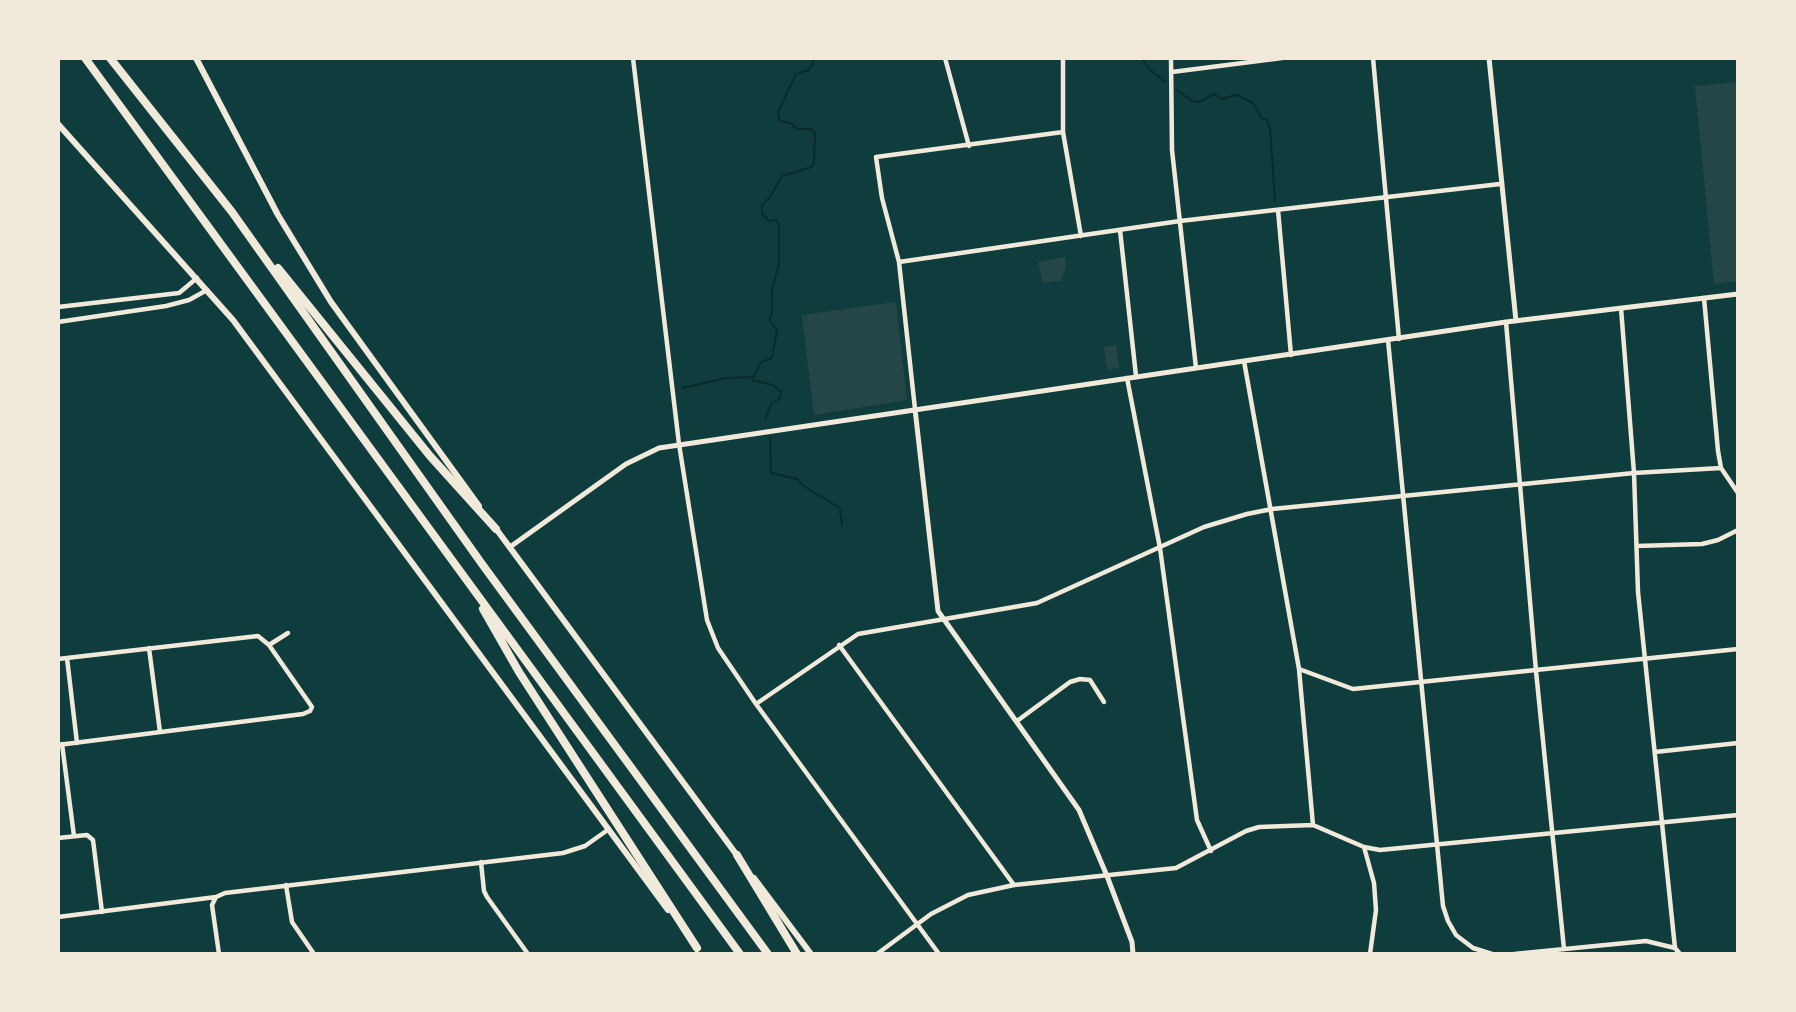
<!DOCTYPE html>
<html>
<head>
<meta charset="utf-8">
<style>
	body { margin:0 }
	#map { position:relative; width:1796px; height:1012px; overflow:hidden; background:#0f3d3e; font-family:Poppins,sans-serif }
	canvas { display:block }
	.frame { position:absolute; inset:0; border:60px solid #f1e9da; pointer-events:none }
</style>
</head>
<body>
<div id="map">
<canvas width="1796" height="1012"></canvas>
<div class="frame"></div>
</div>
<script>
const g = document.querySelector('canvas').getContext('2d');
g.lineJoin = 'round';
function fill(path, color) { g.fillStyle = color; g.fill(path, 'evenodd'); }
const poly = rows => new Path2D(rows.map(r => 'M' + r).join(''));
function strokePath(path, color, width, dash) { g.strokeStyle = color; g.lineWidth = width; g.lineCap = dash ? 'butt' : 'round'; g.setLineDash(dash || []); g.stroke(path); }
const green = poly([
	[1737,82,1737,281,1714,284,1695,86],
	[1065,257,1066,268,1061,281,1043,283,1038,262],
	[896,302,907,400,814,415,802,315],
	[1116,345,1119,368,1107,370,1104,347]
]);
const stream = poly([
	[1141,58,1151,71,1166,82],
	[1177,90,1192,101,1199,102,1214,94,1221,99,1237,95,1253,103,1261,117,1267,120,1270,128,1275,201],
	[683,388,726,378,753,377],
	[766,417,771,404,779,399,781,392,773,385,752,380,761,362,772,358,777,330,769,320,772,314,772,290,779,264,779,225,777,220,769,221,762,214,762,205,770,197,782,176,812,167,814,161,815,133,811,129,797,129,792,124,779,120,778,112,796,74,809,70,815,58],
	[770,437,771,473,797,479,805,487,840,508,842,526]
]);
const minor = poly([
	[633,58,679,444,707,620,718,648,756,704,939,954],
	[945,58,969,146],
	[1063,58,1063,132,1081,236],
	[1171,58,1172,150,1196,368],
	[1373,58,1399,339],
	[1172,72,1282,58],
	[1278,210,1291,355],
	[1120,230,1136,376],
	[899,262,1180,221,1500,184],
	[1704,298,1718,451,1721,468,1738,493],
	[58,307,179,293,197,278],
	[1621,308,1634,473,1638,592,1675,948,1680,954],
	[58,322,166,306,189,300,207,290],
	[1506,322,1536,671,1564,949],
	[1388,340,1443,906,1448,921,1456,935,1473,948,1492,954],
	[1244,361,1299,669,1313,825],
	[1127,378,1160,548,1197,820,1211,851],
	[915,409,899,262,882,198,876,157,1063,132],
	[1637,546,1702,544,1718,540,1738,530],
	[269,645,288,633],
	[839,645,1014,885],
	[149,648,160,732],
	[67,658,77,743],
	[58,659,258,636,269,645,312,707,310,711,303,714,58,745],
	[1299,669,1353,689,1738,649],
	[756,704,858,634,1037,603,1204,527,1247,514,1272,509,1634,473,1721,468],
	[1017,721,1070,682,1080,679,1090,680,1104,702],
	[62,744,74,836],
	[1655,752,1738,743],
	[58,838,87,835,93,840,102,912],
	[1364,847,1374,883,1376,910,1370,954],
	[481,862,484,891,487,897,528,954],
	[286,885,292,922,314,954],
	[216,897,212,905,219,954],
	[58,917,216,897,225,893,563,853,585,846,609,829],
	[877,954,931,914,968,895,1014,885,1176,868,1246,831,1259,827,1313,825,1364,847,1380,850,1738,815],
	[1514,954,1646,941,1675,948]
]);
const tertiary = poly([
	[1489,58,1516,321],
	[915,409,938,611,1079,810,1107,876,1132,942,1133,954],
	[510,547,626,464,659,448,1506,322,1738,294]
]);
const secondary = poly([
	[196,58,278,215,331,302,479,506],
	[58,124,233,320,668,910],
	[494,526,739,858],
	[754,878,811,954]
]);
const motorway = poly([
	[85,58,740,954],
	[110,58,232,212,482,564,768,954],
	[278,268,430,456,496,529],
	[483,609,519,672,697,948],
	[737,855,797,954]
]);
fill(green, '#244646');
strokePath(stream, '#0a2a2b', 2);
strokePath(minor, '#f1e9da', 4.5);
strokePath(tertiary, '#f1e9da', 5);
strokePath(secondary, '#f1e9da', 6);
strokePath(motorway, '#f1e9da', 8);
</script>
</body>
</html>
